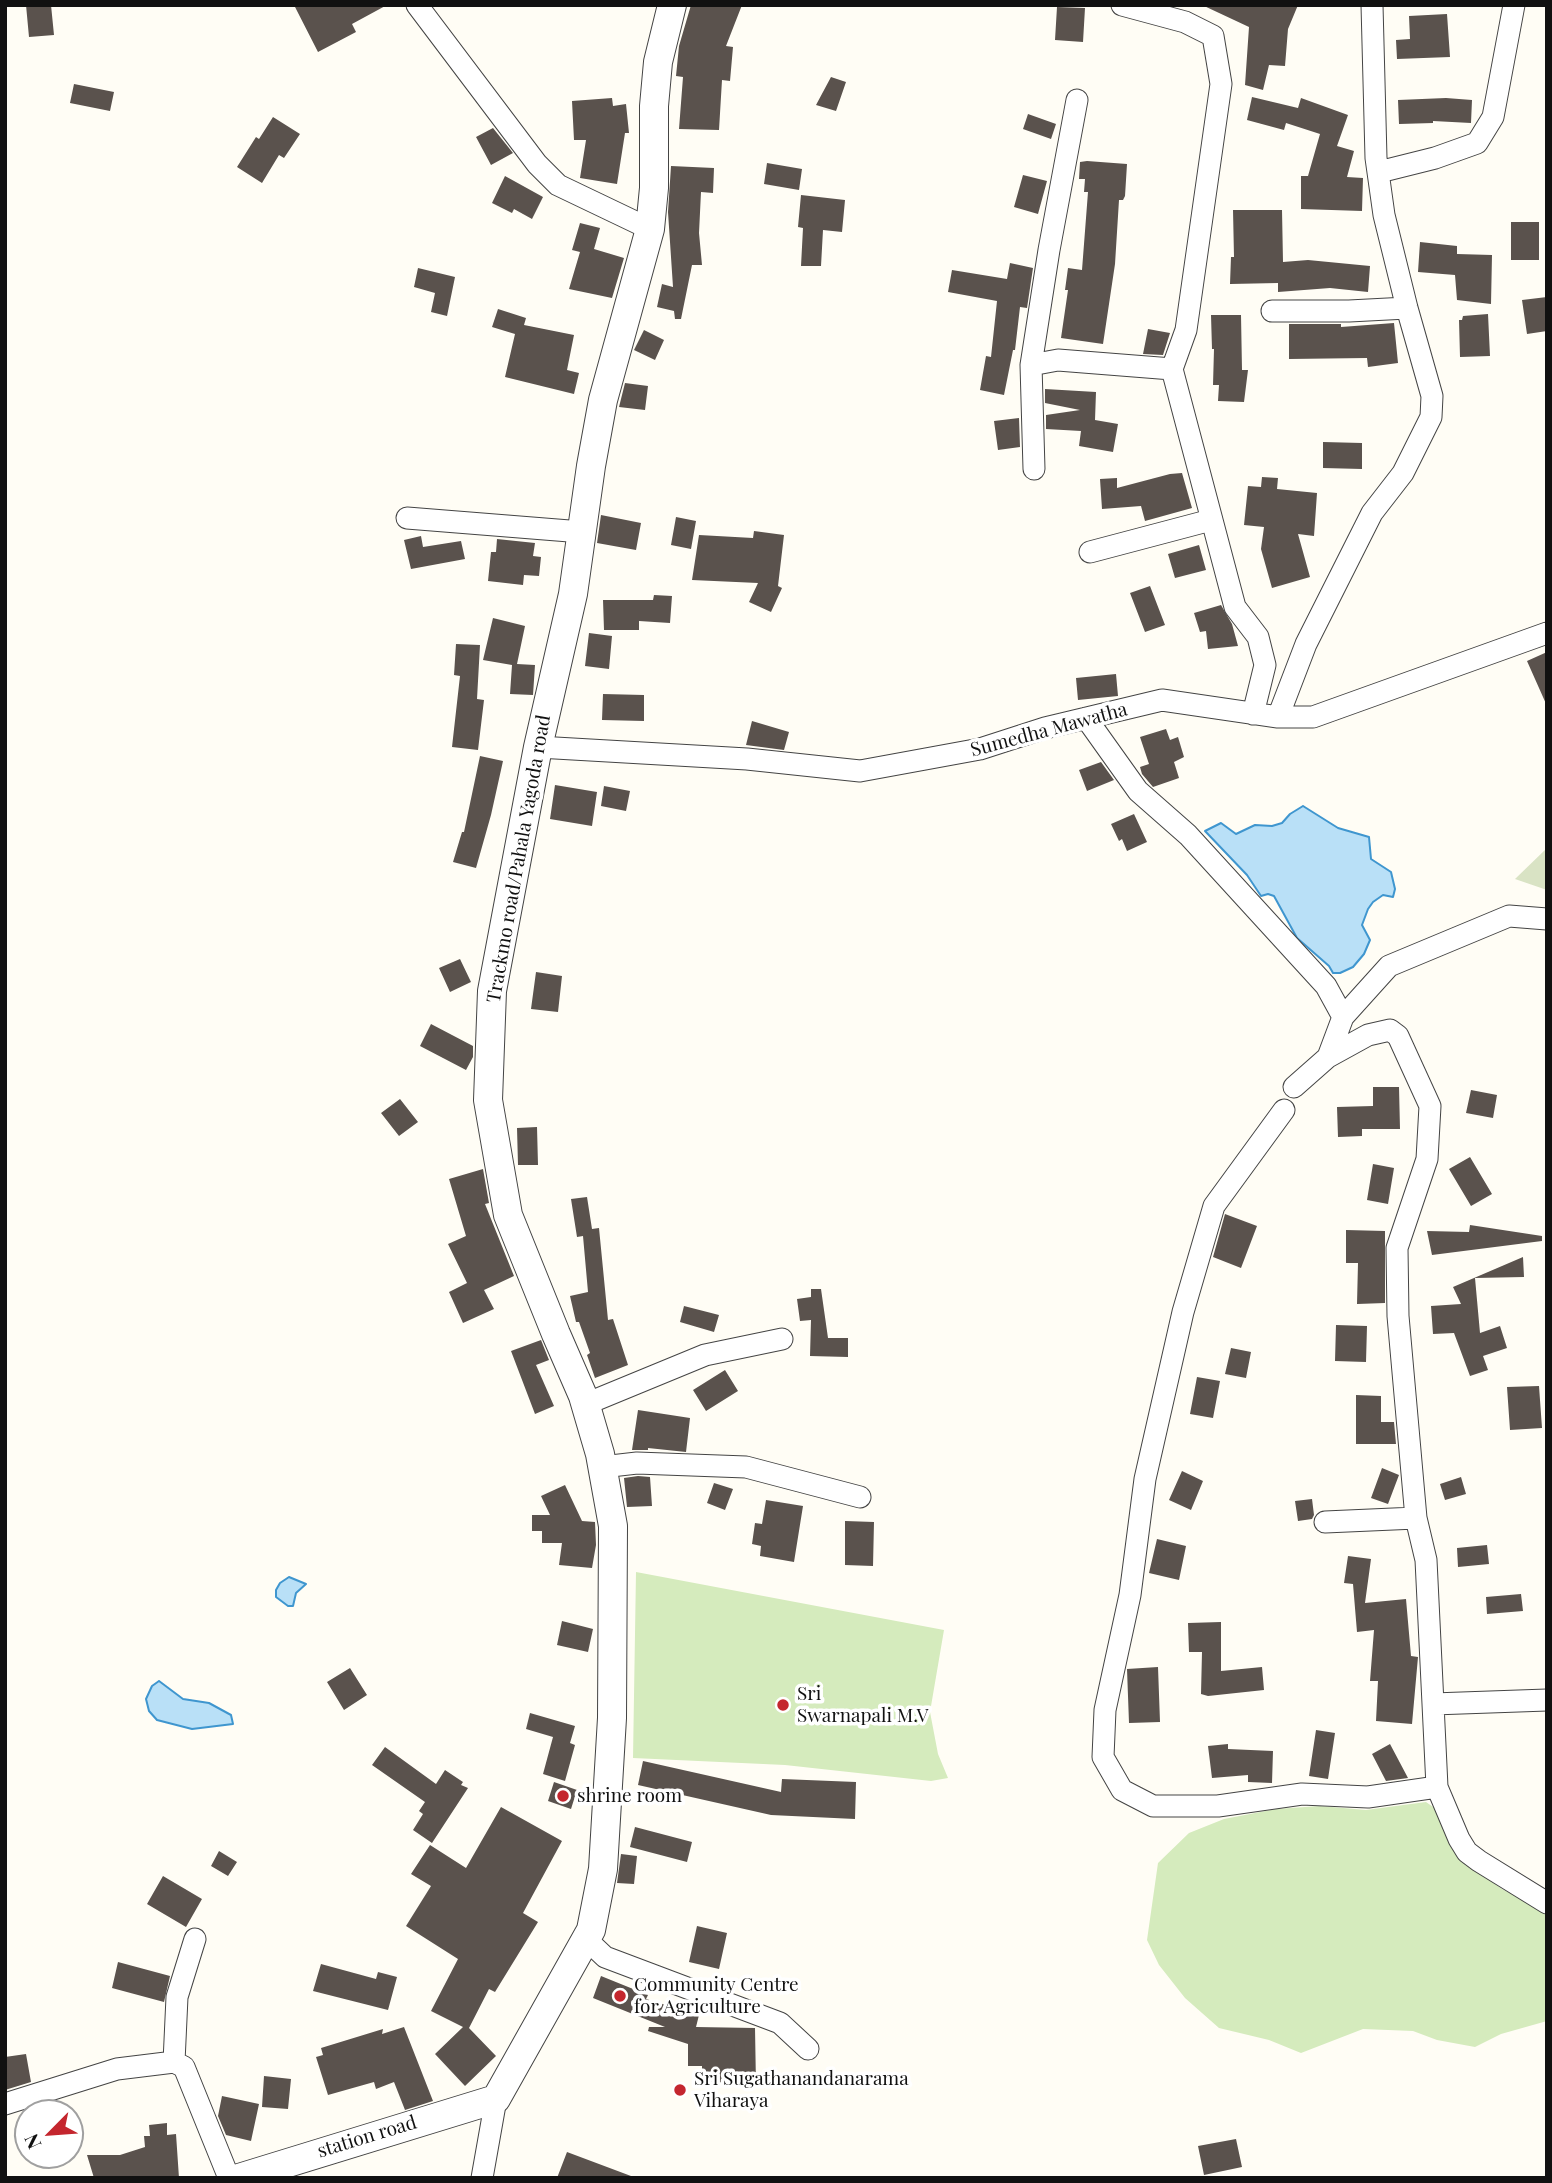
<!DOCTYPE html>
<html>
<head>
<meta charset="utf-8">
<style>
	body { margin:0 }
	#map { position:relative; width:1552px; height:2183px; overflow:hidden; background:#fffdf5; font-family:"Playfair Display",serif }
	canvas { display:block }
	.frame { position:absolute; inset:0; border:7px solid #111; pointer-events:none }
	.north { position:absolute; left:14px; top:2099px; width:70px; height:70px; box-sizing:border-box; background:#fff; border:2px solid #a0a0a0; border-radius:50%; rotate:245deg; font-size:19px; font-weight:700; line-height:28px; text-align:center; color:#111 }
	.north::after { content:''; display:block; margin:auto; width:24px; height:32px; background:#c4262e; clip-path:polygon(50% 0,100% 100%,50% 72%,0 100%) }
</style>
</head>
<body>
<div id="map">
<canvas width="1552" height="2183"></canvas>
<div class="frame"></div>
<div class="north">N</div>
</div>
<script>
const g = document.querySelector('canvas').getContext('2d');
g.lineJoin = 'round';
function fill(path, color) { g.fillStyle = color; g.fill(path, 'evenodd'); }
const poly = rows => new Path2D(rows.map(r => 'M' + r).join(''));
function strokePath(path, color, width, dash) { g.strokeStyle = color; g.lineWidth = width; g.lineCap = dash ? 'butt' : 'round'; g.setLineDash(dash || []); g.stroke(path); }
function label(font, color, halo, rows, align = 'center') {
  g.font = font + ' "Playfair Display",serif'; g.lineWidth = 7; g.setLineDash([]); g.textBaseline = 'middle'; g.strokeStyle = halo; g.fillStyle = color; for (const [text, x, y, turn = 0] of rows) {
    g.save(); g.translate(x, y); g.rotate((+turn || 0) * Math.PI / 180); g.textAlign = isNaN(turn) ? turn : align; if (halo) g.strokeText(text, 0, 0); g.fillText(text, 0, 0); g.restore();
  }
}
const green = poly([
	[636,1572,944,1630,930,1712,938,1754,948,1778,931,1781,785,1765,633,1758],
	[1426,1802,1436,1809,1481,1874,1502,1889,1547,1912,1547,2021,1501,2034,1475,2047,1437,2040,1413,2031,1363,2029,1301,2053,1269,2040,1219,2028,1185,1998,1159,1965,1147,1940,1158,1863,1189,1833,1224,1819,1276,1809,1320,1806,1366,1810]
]);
const cemetery = poly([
	[1547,848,1547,890,1515,879]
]);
const water = poly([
	[1303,806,1338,828,1369,837,1371,859,1391,872,1395,889,1393,897,1383,895,1373,902,1368,909,1362,925,1370,940,1364,954,1353,967,1340,973,1333,973,1329,966,1297,938,1274,896,1268,894,1261,896,1247,875,1205,831,1221,823,1236,834,1255,825,1272,826,1282,823,1290,814,1303,806],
	[289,1577,306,1584,296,1593,293,1606,288,1606,276,1597,276,1590,280,1583,289,1577],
	[159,1681,183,1699,209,1703,231,1715,233,1724,192,1729,157,1720,149,1711,146,1699,152,1686,159,1681]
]);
const building = poly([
	[26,5,51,5,54,35,29,37],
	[294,5,387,5,352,24,356,32,318,52],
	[691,5,742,5,726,46,733,47,730,81,722,80,719,130,679,129,683,77,676,76,679,46],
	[1202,5,1298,5,1288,29,1285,66,1269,65,1263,90,1245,85,1249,27],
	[1057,7,1085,8,1083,42,1055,40],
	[1447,14,1450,57,1397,59,1396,40,1410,39,1409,16],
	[831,77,846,82,836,111,816,105],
	[74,84,114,92,110,111,70,103],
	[1252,97,1298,108,1301,98,1348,115,1337,146,1354,151,1347,177,1363,178,1362,211,1301,209,1301,176,1308,176,1320,134,1286,123,1284,130,1247,120],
	[612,98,613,106,626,104,629,133,625,133,617,184,580,178,586,140,574,140,572,101],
	[1446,98,1472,100,1471,123,1433,121,1433,123,1399,124,1398,100],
	[1028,114,1056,124,1051,139,1023,129],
	[273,117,300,134,284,158,279,155,262,183,237,167,256,137,259,139],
	[493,128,513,153,491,165,476,137],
	[1087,161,1127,164,1125,196,1123,200,1119,200,1115,264,1103,344,1061,338,1068,290,1065,290,1068,268,1082,270,1088,192,1084,192,1085,179,1079,179,1080,162],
	[767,163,802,169,799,190,764,184],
	[671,166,714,168,713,193,701,192,699,233,702,265,692,265,681,319,675,319,674,311,657,307,662,284,673,287,668,212],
	[1023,175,1047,181,1038,214,1014,207],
	[505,176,543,197,532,219,514,209,512,213,492,203],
	[801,195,845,200,842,232,823,230,821,266,801,266,803,228,798,227],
	[1233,210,1282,210,1283,262,1308,260,1370,266,1368,292,1330,288,1278,292,1278,283,1230,284,1231,257,1234,257],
	[1511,222,1539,222,1539,260,1511,260],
	[580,223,600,228,594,249,624,258,612,298,569,289,580,252,572,250],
	[1420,242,1457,246,1457,254,1492,255,1491,304,1457,300,1455,275,1418,272],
	[1010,263,1033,268,1027,308,1020,307,1015,350,1013,350,1004,395,980,390,986,356,991,357,997,301,948,292,952,270,1007,279],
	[418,268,455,277,447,316,431,312,435,293,414,287],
	[1547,297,1547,331,1527,334,1522,300],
	[498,309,526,318,524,325,574,335,567,370,579,373,574,394,505,377,515,334,492,327],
	[1488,314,1490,356,1460,357,1459,320,1462,320,1463,316],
	[1211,315,1241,315,1242,370,1248,370,1244,402,1218,401,1219,385,1213,385,1214,349,1212,349],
	[1394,323,1398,363,1368,367,1367,358,1289,359,1289,324,1341,324,1341,327],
	[1148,329,1170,333,1163,355,1143,354],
	[644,330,664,340,655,360,634,350],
	[625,383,648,386,645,410,619,407],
	[1045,389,1096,392,1095,420,1118,424,1113,452,1079,446,1081,431,1046,429,1046,415,1080,410,1045,403],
	[1019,418,1020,447,998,450,994,421],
	[1323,442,1362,443,1362,469,1323,468],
	[1182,473,1192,508,1145,521,1141,506,1102,509,1100,479,1117,478,1117,488,1170,474],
	[1262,477,1278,478,1277,489,1317,493,1314,536,1298,534,1310,577,1272,588,1261,549,1264,527,1244,525,1248,486,1261,487],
	[601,515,641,523,636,550,597,543],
	[676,517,696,521,691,549,671,545],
	[754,531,784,535,778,586,782,588,771,612,749,602,758,583,692,580,699,535,753,538],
	[421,536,423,547,461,541,465,559,411,569,404,540],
	[497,539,535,543,533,556,541,557,539,576,524,575,523,585,488,581,491,552,496,552],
	[1199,545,1206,570,1175,578,1168,554],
	[1150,586,1165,625,1145,632,1130,593],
	[654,595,672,596,670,623,639,621,639,630,604,630,603,600,653,600],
	[1221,605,1232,624,1238,646,1208,649,1206,631,1200,632,1194,613],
	[493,618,525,626,517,664,535,665,533,695,510,694,512,665,483,660],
	[589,633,612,636,609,669,585,666],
	[456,644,480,645,477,699,484,700,478,750,452,747,460,676,454,675],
	[1547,652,1547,706,1527,661],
	[1116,674,1118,696,1078,700,1076,678],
	[603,694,644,695,644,721,602,720],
	[752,721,789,732,784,750,746,745],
	[1166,729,1170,740,1178,737,1184,757,1174,762,1179,778,1153,787,1142,774,1140,767,1149,764,1140,737],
	[480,756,503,761,491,815,476,868,453,862,462,832,464,832],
	[1101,762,1114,780,1087,791,1079,770],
	[555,785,597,792,592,826,550,819],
	[604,786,630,791,626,811,601,806],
	[1134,814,1147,842,1127,851,1122,839,1119,841,1111,824],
	[460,959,471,982,450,992,439,968],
	[536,972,562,976,558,1012,531,1009],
	[431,1024,473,1046,473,1057,466,1070,420,1046],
	[1373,1087,1399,1087,1400,1129,1362,1129,1362,1136,1338,1137,1337,1107,1373,1106],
	[1471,1090,1497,1095,1493,1118,1466,1113],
	[400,1099,418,1122,399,1136,381,1113],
	[537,1127,538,1165,518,1165,517,1128],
	[1470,1157,1492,1194,1471,1206,1449,1169],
	[1373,1164,1394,1168,1388,1204,1367,1200],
	[483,1169,489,1203,485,1204,514,1276,484,1290,494,1309,463,1323,449,1292,467,1283,448,1244,466,1236,449,1179],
	[587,1197,592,1229,599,1228,608,1320,613,1319,628,1365,595,1378,587,1355,590,1353,579,1322,576,1322,570,1296,588,1292,583,1236,577,1237,571,1199],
	[1225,1214,1257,1226,1241,1268,1213,1257],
	[1470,1225,1542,1236,1542,1241,1432,1255,1427,1231,1469,1232],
	[1346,1230,1385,1231,1385,1303,1357,1304,1358,1263,1346,1263],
	[1523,1257,1524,1277,1475,1278,1480,1333,1500,1326,1507,1348,1483,1356,1488,1370,1470,1376,1454,1333,1433,1334,1431,1306,1461,1304,1453,1287],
	[811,1289,821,1289,828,1338,848,1338,848,1357,810,1356,811,1320,800,1321,797,1299,811,1297],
	[684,1306,719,1315,714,1332,680,1322],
	[1336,1325,1367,1326,1366,1362,1335,1361],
	[541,1340,549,1360,536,1365,554,1406,535,1414,511,1351],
	[1231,1348,1251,1352,1246,1378,1225,1374],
	[725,1370,738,1391,706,1411,693,1390],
	[1197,1377,1220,1381,1213,1418,1190,1414],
	[1539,1386,1542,1428,1510,1430,1507,1387],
	[1356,1395,1381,1396,1381,1422,1394,1422,1396,1444,1356,1444],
	[638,1410,690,1418,686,1452,648,1448,648,1450,632,1450],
	[1382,1468,1399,1475,1388,1504,1371,1498],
	[1182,1471,1203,1481,1191,1510,1169,1500],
	[638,1476,650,1477,652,1506,627,1507,624,1478],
	[1461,1477,1466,1494,1445,1500,1440,1484],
	[714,1483,733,1489,725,1510,707,1503],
	[565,1485,582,1521,595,1522,596,1545,592,1568,559,1565,562,1543,542,1543,542,1531,532,1531,532,1515,550,1515,541,1496],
	[1312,1499,1314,1515,1312,1519,1298,1521,1295,1501],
	[766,1500,803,1506,794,1562,760,1556,761,1546,752,1544,755,1523,762,1524],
	[845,1521,874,1522,873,1566,845,1565],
	[1157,1539,1186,1546,1179,1580,1149,1573],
	[1487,1545,1489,1564,1458,1567,1457,1548],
	[1348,1556,1371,1559,1365,1603,1406,1599,1411,1656,1418,1657,1412,1724,1376,1721,1378,1681,1370,1681,1374,1630,1357,1632,1353,1584,1344,1583],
	[1521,1594,1523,1611,1487,1614,1486,1597],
	[562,1621,593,1629,588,1652,557,1645],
	[1221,1622,1221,1671,1262,1667,1264,1690,1208,1696,1201,1694,1202,1652,1189,1652,1188,1623],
	[1158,1667,1160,1722,1129,1723,1127,1669],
	[350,1668,367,1695,344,1710,327,1682],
	[530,1713,575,1726,570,1743,575,1745,565,1781,543,1774,553,1737,526,1729],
	[1316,1730,1335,1733,1328,1779,1309,1776],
	[1228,1744,1228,1749,1273,1751,1272,1783,1248,1782,1248,1775,1212,1778,1208,1746],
	[1390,1744,1408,1778,1386,1781,1372,1754],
	[385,1747,436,1784,445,1770,463,1782,461,1785,468,1788,432,1843,413,1830,423,1814,419,1811,425,1802,372,1765],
	[643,1761,781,1792,782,1779,856,1782,855,1819,771,1815,638,1785],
	[554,1782,577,1790,571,1809,548,1801],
	[501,1807,562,1841,523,1913,538,1922,495,1992,489,1989,469,2028,496,2056,465,2086,435,2054,463,2027,431,2011,458,1959,406,1926,431,1886,411,1874,430,1845,466,1868],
	[635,1827,692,1842,687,1862,630,1847],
	[219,1851,237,1862,228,1876,211,1866],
	[621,1854,637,1856,634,1884,617,1883],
	[163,1876,202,1899,186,1927,147,1904],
	[697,1926,727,1933,719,1969,689,1962],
	[118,1962,170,1976,164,2002,112,1988],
	[321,1964,376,1979,378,1972,397,1977,388,2010,313,1991],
	[601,1976,648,1995,646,1999,699,2015,696,2027,755,2028,756,2086,702,2084,702,2066,688,2066,688,2044,648,2031,649,2027,665,2027,593,1998],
	[404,2027,433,2101,405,2110,394,2082,376,2089,374,2082,328,2095,316,2057,323,2055,321,2048,383,2029,382,2034],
	[26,2054,31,2082,5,2090,5,2057],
	[264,2076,291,2079,288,2109,262,2107],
	[222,2096,259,2104,251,2141,226,2135,218,2116],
	[167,2123,167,2135,176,2134,179,2178,94,2178,87,2155,120,2155,145,2147,144,2136,150,2136,149,2125],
	[1236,2139,1242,2167,1204,2175,1198,2146],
	[567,2152,631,2176,631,2178,557,2178]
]);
const minor = poly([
	[417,5,537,164,558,185,650,229],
	[1122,5,1185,22,1213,36,1221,84,1186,330,1172,369,1235,607,1258,637,1265,665,1253,714],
	[1379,172,1435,158,1477,143,1493,117,1514,5],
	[1272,311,1349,311,1407,308],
	[1031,365,1058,360,1172,369],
	[1034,469,1031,365,1049,250,1077,100],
	[407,518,582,532],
	[1090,552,1211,520],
	[1278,717,1306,644,1372,513,1403,473,1431,417,1432,396,1407,308,1384,215,1376,158,1372,5],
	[1086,718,1138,791,1188,835,1326,986,1343,1017],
	[538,747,747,759,860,771,980,749,1045,728,1162,700,1278,717,1313,717,1547,633],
	[1328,1057,1368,1035,1390,1030,1398,1036,1430,1106,1427,1159,1397,1248,1398,1316,1416,1518,1426,1560,1433,1704],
	[1294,1087,1328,1057,1343,1017,1389,966,1509,916,1547,919],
	[1284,1110,1214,1206,1183,1312,1145,1479,1130,1595,1105,1710,1103,1757,1122,1790,1153,1806,1218,1806,1302,1794,1368,1797,1437,1787],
	[586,1404,705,1355,782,1339],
	[602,1467,637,1463,746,1467,860,1497],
	[1325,1522,1416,1518],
	[1547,1700,1433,1704,1437,1787,1459,1839,1467,1852,1479,1861,1547,1903],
	[195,1939,177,1997,174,2062,184,2067,229,2178],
	[586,1939,605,1957,780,2023,808,2049],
	[5,2104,117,2069,174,2062],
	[482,2178,496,2099]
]);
const tertiary = poly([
	[239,2178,496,2099,591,1930,603,1869,612,1718,613,1526,600,1454,583,1396,556,1334,508,1215,488,1100,492,991,538,747,573,594,591,466,603,400,650,229,654,188,654,106,658,62,672,5]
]);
const markers = [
	[783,1705,7,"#c4262e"],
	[563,1796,7,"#c4262e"],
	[620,1996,7,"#c4262e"],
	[680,2090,7,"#c4262e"]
];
const streetNames = [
	["Sumedha Mawatha",1049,730,-15],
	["Trackmo road/Pahala Yagoda road",519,859,-80],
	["station road",367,2137,-17]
];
const poiNames = [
	["Sri",797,1694],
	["Swarnapali M.V",797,1716],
	["shrine room",577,1796],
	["Community Centre",634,1985],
	["for Agriculture",634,2007],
	["Sri Sugathanandanarama",694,2079],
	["Viharaya",694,2101]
];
fill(green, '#d5ebbd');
fill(cemetery, '#d9e3c4');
fill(water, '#b9e0f7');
strokePath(water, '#3f96cf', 2);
fill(building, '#5a524d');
strokePath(minor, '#444', 23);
strokePath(tertiary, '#444', 30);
strokePath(minor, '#fff', 21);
strokePath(tertiary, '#fff', 28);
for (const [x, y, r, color] of markers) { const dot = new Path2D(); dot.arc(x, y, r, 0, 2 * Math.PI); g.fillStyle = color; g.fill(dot); strokePath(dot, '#fff', 2.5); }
label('19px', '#111', '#fff', streetNames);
label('19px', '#111', '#fff', poiNames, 'left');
</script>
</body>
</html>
